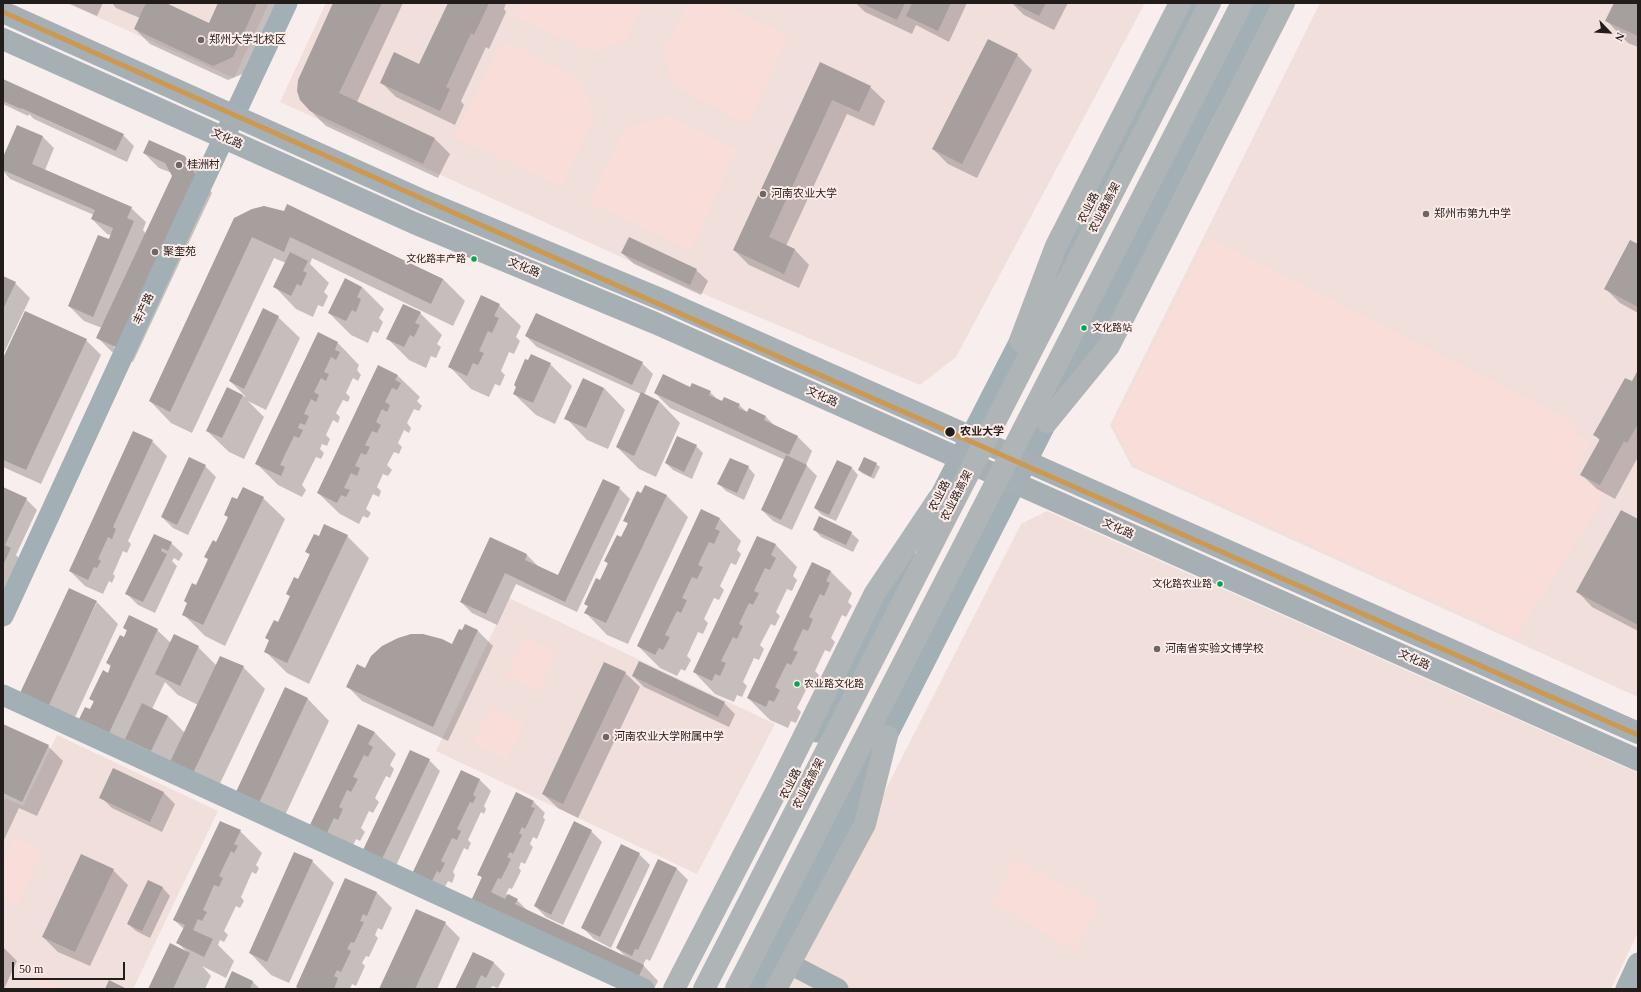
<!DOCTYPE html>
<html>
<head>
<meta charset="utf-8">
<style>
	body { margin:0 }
	#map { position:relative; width:1641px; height:992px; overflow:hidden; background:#f8eeed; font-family:"Times New Roman",serif }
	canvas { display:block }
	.frame { position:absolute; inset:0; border:4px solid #221c1b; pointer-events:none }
	.north { position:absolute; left:1589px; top:12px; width:40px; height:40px; -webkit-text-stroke:3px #fdebe8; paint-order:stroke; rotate:115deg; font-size:11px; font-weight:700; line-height:16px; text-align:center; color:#221c1b }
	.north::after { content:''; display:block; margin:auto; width:14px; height:18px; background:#221c1b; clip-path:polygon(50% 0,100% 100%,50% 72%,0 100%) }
	.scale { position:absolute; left:12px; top:962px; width:113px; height:18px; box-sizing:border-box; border:2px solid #221c1b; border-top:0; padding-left:5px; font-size:12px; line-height:14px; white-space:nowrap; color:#221c1b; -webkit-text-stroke:3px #fdebe8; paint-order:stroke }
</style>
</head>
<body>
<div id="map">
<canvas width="1641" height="992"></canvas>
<div class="frame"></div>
<div class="north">N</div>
<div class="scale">50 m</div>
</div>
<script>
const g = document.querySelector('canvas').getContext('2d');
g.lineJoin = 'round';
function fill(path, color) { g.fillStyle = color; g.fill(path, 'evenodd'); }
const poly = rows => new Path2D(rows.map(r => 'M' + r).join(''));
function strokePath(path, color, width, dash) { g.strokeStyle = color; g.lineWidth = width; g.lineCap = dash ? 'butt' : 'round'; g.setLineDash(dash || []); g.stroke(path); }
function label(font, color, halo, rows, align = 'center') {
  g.font = font + ' "Times New Roman","Noto Sans SC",serif'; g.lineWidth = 4; g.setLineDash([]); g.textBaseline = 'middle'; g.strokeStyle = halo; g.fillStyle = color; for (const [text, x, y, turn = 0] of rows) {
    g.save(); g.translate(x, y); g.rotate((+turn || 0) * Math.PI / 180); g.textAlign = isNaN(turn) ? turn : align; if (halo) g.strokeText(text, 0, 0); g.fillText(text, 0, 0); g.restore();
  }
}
const built = poly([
	[66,3,269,3,234,78],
	[326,3,1145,3,956,357,920,385,687,287,280,102],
	[1320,3,1638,3,1638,697,1132,467,1110,425],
	[1047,511,1638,773,1638,932,1611,989,784,989,1021,524],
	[509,598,775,724,697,874,436,751],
	[57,735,218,811,133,989,3,989,3,803,5,798,23,806]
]);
const green = poly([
	[518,3,645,3,626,40,593,52,512,16],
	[688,3,721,3,789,36,748,125,674,86,662,52],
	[502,40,578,77,596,114,562,187,454,137],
	[668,115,737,150,691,251,589,202,626,128],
	[1208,237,1580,425,1576,435,1590,442,1574,474,1606,494,1517,637,1134,464,1113,426],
	[524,637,558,653,539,692,506,676],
	[491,706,525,722,507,760,473,744],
	[15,837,43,851,17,906,3,899,3,862],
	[1014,859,1101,903,1075,951,992,903],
	[39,975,67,989,33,989]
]);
const shadow = poly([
	[68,3,103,3,97,16],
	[112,3,163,3,210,24,219,3,279,3,247,72,228,80,150,44,135,29,140,18,116,8],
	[335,3,403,3,357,102,435,139,450,154,438,178,326,126,311,111],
	[449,3,506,3,504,9,506,12,489,49,486,47,461,101,464,105,455,125,396,97,381,82,420,65],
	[856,3,967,3,949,42,916,25,912,34,865,12],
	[1012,3,1068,3,1054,30,1024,15],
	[1615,3,1638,3,1638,47,1628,43,1607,21],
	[1017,55,1032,70,977,178,948,164,933,149],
	[820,64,870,87,885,101,874,126,847,114,786,246,795,250,809,265,799,288,749,265,734,250],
	[3,80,123,135,134,146,127,162,34,119,29,114,28,116,3,104],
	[17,126,43,137,54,148,45,170,131,208,146,222,143,230,146,234,173,176,172,173,159,168,144,153,184,157,199,172,212,193,133,362,112,352,97,337,102,328,84,321,69,306,111,235,107,234,92,219,94,215,10,179,3,171,3,159],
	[114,345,122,351,114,347],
	[288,206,443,279,465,301,453,326,312,258,310,264,329,283,324,292,328,296,323,307,318,305,313,317,296,309,275,287,286,263,274,258,192,433,171,423,150,401,235,219,284,213],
	[1638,245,1638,313,1620,303,1605,288],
	[622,253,696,270,708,281,701,295,634,264],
	[3,277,15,283,30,298,3,355],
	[362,287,384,309,379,318,383,322,378,333,373,331,368,343,351,335,329,313],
	[499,305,521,326,516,337,520,341,514,354,509,352,501,371,505,375,500,386,495,384,489,397,471,389,450,367],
	[420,313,442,335,437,344,441,347,436,358,431,356,426,368,409,360,387,338],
	[278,317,300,338,266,410,248,401,264,417,244,459,229,452,207,431,227,389,246,397,230,381],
	[526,336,642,363,653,374,644,395,659,401,680,423,656,477,639,469,617,447,641,394,537,347],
	[86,340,101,355,41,484,3,467,3,360],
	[338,343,359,365,357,370,361,375,358,381,353,378,346,393,350,397,348,402,343,400,336,413,340,417,338,423,333,420,326,435,330,439,327,446,322,444,320,449,324,453,321,459,316,457,302,485,306,490,302,497,278,485,257,464],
	[550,364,572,386,555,424,536,415,514,394],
	[378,366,398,376,420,397,417,401,422,406,419,411,414,409,407,423,411,428,409,433,404,430,398,443,402,447,399,454,394,452,387,465,392,470,388,476,383,474,377,487,381,491,379,497,373,494,366,509,371,513,368,518,363,516,359,524,340,514,318,493],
	[1638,372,1638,457,1615,499,1597,489,1582,475,1600,441,1595,435,1632,383],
	[604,388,625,410,608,449,587,440,566,418],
	[691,388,710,392,718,400,739,405,748,413,750,409,766,417,776,427,797,436,812,451,806,465,817,476,792,530,773,521,762,510,785,460,670,408,655,393],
	[152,441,167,456,128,541,131,544,127,553,123,551,113,574,115,576,112,583,109,581,103,594,85,586,70,571],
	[696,446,703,453,692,479,673,470,666,463],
	[876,464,880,467,874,479,862,473,859,470],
	[205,466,216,477,188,535,173,528,162,517],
	[748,467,755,475,744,500,726,491,719,484],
	[851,467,858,475,836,521,822,515,815,508],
	[3,488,26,499,37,510,16,555,25,564,3,595],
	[619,488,630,499,577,612,516,584,497,625,472,613,461,602,491,538,527,555,538,566,559,577],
	[642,494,666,495,688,517,628,644,607,635,586,613,589,607,585,604,601,581,609,565,605,561,621,538,628,524,625,520],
	[263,498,285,519,225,646,205,636,183,614,209,560,206,557,217,543,229,518,225,515],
	[702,511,720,519,741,541,737,550,741,554,736,565,731,563,720,586,724,590,719,600,714,598,704,619,708,623,703,634,698,632,687,656,691,660,685,671,681,669,677,676,660,668,638,646],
	[1638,520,1638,631,1592,607,1578,592],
	[814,529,851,533,859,540,853,552,821,537],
	[154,535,171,543,183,554,179,561,174,558,172,561,177,566,155,613,138,605,127,594],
	[347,536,369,558,309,684,287,673,265,651,270,641,267,638,278,623,291,597,287,594,299,580,310,555,307,552,319,538],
	[758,537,776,545,797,567,793,576,797,580,792,591,787,589,776,612,780,616,775,626,771,624,760,645,764,649,759,660,754,658,743,682,747,686,742,697,737,695,734,702,715,694,694,672],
	[830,571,852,593,848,602,852,606,846,617,842,615,831,638,835,642,830,652,825,650,815,671,819,675,813,686,809,684,797,708,801,712,796,723,791,721,788,728,770,720,748,698],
	[97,602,118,624,70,728,43,715],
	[466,625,478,631,493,646,448,741,362,701,347,686,366,669,453,645],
	[124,628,157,630,171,643,198,647,217,666,243,667,265,689,215,794,102,741,90,710,94,702,90,699,108,674,111,667,107,663,128,632],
	[165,682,178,695,198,705,185,733,168,716,152,709],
	[625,673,640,687,578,818,558,808,543,794],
	[633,676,724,703,735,714,729,727,644,687],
	[285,689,308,699,329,721,280,826,236,794],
	[3,725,48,746,63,761,37,816,19,808,3,842],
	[374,732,396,754,390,765,394,769,390,778,386,776,375,798,379,802,373,813,369,811,361,828,365,832,360,841,356,839,347,858,310,829],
	[429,760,440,771,394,870,375,861],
	[114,770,164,793,175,804,162,832,112,808,101,797],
	[462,772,480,780,491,791,484,806,486,809,484,814,481,812,468,840,471,843,468,850,464,848,453,872,455,875,452,883,448,881,441,895,424,886],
	[534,802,545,813,543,817,545,820,537,839,533,837,530,844,533,847,525,864,521,862,519,868,521,871,512,889,509,888,506,894,517,900,529,912,626,957,617,948,658,861,677,869,688,880,650,961,646,959,643,965,658,981,654,989,637,989,486,918,482,878,479,874],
	[240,831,262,853,256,865,259,868,256,874,252,872,241,897,244,901,240,908,236,906,224,931,228,935,224,942,220,940,218,945,234,961,226,978,202,966,211,976,205,989,149,989,187,952,178,943,184,929,174,920],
	[591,831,602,842,563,925,546,917,535,906],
	[295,853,312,861,334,883,289,983,271,975,250,953],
	[639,854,650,865,611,948,594,939,583,928],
	[113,870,128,885,90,966,58,952,43,937],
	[346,879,377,893,392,908,382,930,378,928,375,935,378,938,369,957,366,956,362,963,365,966,356,986,352,984,350,989,299,989,297,987],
	[148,882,163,888,170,896,150,938,136,931,128,924],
	[445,923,460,938,437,989,380,989],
	[3,947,17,961,4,989,3,989],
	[473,953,494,963,505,974,498,988,492,986,491,989,456,989],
	[233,973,253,982,260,989,225,989]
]);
const building = poly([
	[146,3,166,3,209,23,218,3,257,3,233,57,213,66,134,29],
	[333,3,382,3,339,93,435,138,423,164,310,111,300,100,297,91,298,80],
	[448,3,489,3,474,35,471,33,446,87,450,89,440,111,380,83,394,52,419,64],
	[861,3,905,3,897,20],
	[912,3,951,3,938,31,906,16],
	[1013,3,1046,3,1039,16],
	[1614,3,1638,3,1638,36,1605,21],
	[988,39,1018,54,962,164,932,149],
	[820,62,871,86,859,112,832,100,769,237,795,249,784,274,733,250],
	[3,79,124,134,116,151,21,108,21,109,3,101],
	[17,125,43,136,32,164,132,207,127,218,134,221,93,317,68,306,98,235,109,239,113,228,91,219,95,210,3,170,3,157],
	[149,140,185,156,198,178,118,348,96,338,172,176,165,163,143,153],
	[287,204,443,279,431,304,290,237,284,252,252,237,170,412,149,401,234,218,252,209,264,206,284,211],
	[629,237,697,269,690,285,621,253],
	[1630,240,1638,244,1638,307,1604,289],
	[290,252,308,261,303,271,307,273,301,286,297,284,291,296,273,287],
	[3,276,16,282,3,309],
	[345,278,362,287,357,297,361,299,356,312,352,310,346,321,328,313],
	[481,295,500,304,494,316,499,318,492,333,488,331,479,351,484,353,478,365,473,363,467,376,448,367],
	[403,304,421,312,415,323,420,325,414,337,410,335,404,347,386,339],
	[263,308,279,316,244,389,229,381],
	[25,311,87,339,26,470,3,460,3,358],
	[536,313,643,362,632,385,525,336],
	[318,332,338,342,335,350,340,352,336,360,331,357,324,372,329,374,326,381,321,378,314,392,319,395,316,402,311,399,304,414,309,416,305,425,300,423,298,428,303,430,299,438,294,436,280,465,285,467,281,476,255,464],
	[531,354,551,363,533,403,513,394,516,387,514,385,525,359,528,360],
	[378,365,398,375,395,380,401,383,397,390,392,388,385,402,390,405,387,412,382,409,376,422,381,425,377,433,372,431,365,445,370,447,366,455,361,453,355,466,360,468,357,476,351,473,344,488,350,490,346,497,341,495,337,503,317,493],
	[1638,370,1638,424,1627,443,1624,441,1600,485,1580,475,1600,439,1593,435,1625,378,1632,381],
	[663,374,690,387,692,383,711,391,709,395,722,401,724,397,740,404,738,408,747,412,749,408,766,416,764,420,798,436,789,455,654,393],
	[583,378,604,388,586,428,564,419],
	[227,387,243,395,222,438,206,431],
	[641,392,659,401,634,456,616,447],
	[133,431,153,440,113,527,116,529,112,539,108,537,98,559,101,561,97,568,94,567,88,580,69,571],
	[677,436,697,445,684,472,665,463],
	[786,455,807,465,781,520,761,510],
	[189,457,206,465,177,525,161,517],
	[864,457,877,463,871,477,858,470],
	[730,458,749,466,737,493,717,484],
	[837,460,852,467,829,515,814,508],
	[603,479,620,487,565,602,505,573,486,614,460,602,490,537,527,554,525,560,558,575],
	[645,485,667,495,606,623,584,613,588,606,584,604,596,578,600,580,608,563,604,561,617,535,621,537,628,523,623,521,637,491,641,493],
	[3,487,27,498,5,545,11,548,3,565],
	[243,487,264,497,203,625,182,615,187,603,184,601,192,583,196,585,208,559,204,557,213,540,216,542,228,517,224,515,232,497,237,499],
	[701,509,720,518,715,529,720,531,714,544,709,542,698,565,703,567,697,579,692,577,682,598,687,600,681,613,677,611,665,635,670,637,663,650,659,648,655,655,637,646],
	[1621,510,1638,519,1638,625,1576,592],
	[819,516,852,532,846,545,813,530],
	[324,524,348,535,287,663,264,652,269,640,265,638,274,620,278,622,290,596,286,594,294,577,298,579,310,554,305,552,314,534,319,536],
	[154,534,172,542,168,551,162,548,161,551,167,554,143,602,125,594],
	[757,536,776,544,771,555,776,558,770,570,765,568,754,591,759,593,753,605,749,603,739,624,743,626,737,639,733,637,721,661,726,663,720,676,715,674,712,681,693,672],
	[812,562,831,571,826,581,830,583,824,596,820,594,809,617,813,619,808,631,803,629,793,650,798,652,791,665,787,663,775,687,780,690,774,702,769,700,766,707,747,698],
	[69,588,97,601,48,707,20,693],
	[129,615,158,629,109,733,79,719,85,707,90,709,94,701,89,699,103,670,108,673,111,665,106,663,120,635,124,637,127,630,123,628],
	[465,624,478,630,433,727,346,687,357,664,365,668,371,656,382,646,398,638,411,634,423,634,442,639,452,644,459,629,462,630],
	[174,634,199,646,180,686,155,674],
	[220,656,244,666,193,773,170,762],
	[639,661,725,702,718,717,632,676],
	[604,662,626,672,563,804,542,794],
	[285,687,308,698,258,805,235,794],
	[142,703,168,716,151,751,125,739],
	[3,724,49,745,22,802,3,793],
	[358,724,375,732,368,744,373,747,368,757,364,755,353,777,358,779,351,792,347,790,339,807,343,809,338,820,334,818,325,837,308,829],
	[410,750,430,759,382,859,363,850],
	[113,768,164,792,150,822,99,798],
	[461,770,480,779,473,795,476,797,473,803,470,802,457,829,461,831,457,840,452,838,441,861,445,863,440,873,437,871,430,885,411,876],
	[516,792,534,801,531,807,535,808,525,829,522,827,519,833,522,835,513,854,510,852,507,857,511,859,501,879,498,878,491,892,505,899,508,894,518,899,515,904,644,965,636,982,470,903,482,877,477,875],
	[220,821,241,830,234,844,238,846,234,853,231,851,219,876,223,878,219,887,214,885,203,910,207,912,202,921,198,919,193,930,213,939,204,957,176,943,185,925,173,920],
	[574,821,592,830,551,915,534,906],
	[621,844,640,853,600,937,581,928],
	[294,852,313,860,267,962,249,953],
	[81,854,114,869,75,952,42,937],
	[658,859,677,868,638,950,635,949,632,956,616,948],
	[345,878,377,892,367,916,363,914,360,921,364,922,354,943,351,942,347,949,351,951,341,972,337,970,334,976,338,978,334,989,300,989,296,987],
	[148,880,163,887,142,931,127,924],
	[416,909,446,922,415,989,379,989],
	[170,943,190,953,173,989,148,989],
	[473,952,494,962,486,978,481,975,475,989,455,989],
	[232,971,253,981,250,989,224,989],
	[109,980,127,989,105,989]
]);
const minor = poly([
	[1051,281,1195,3],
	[931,514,1028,325],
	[3,616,189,212,287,3],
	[3,695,644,989],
	[817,732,907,559],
	[790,964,838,989],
	[758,989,1203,115,1262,3],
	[1626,989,1638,963]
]);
const major = poly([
	[3,12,424,201,665,301,1638,733],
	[3,39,414,223,655,323,1638,760]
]);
const highway = poly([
	[1020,341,1056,246,1180,3],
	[1047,422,1109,346,1284,3],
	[674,989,781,782,875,593,938,499],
	[776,989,865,824,887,736]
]);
const highwayBridge = poly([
	[704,989,1210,3],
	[736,989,1242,3]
]);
const metro1 = poly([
	[3,12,679,313,1638,735]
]);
const markers = [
	[201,40,4,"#6d6664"],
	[179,165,4,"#6d6664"],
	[763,194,4,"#6d6664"],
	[1426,214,4,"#6d6664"],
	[155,252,4,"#6d6664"],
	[474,259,3.5,"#00a651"],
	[1084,328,3.5,"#00a651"],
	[950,432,5.5,"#221c1b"],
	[1220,584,3.5,"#00a651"],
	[1157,649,4,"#6d6664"],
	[797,684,3.5,"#00a651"],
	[606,737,4,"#6d6664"]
];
const busNames = [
	["文化路丰产路",466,259],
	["文化路站",1092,328,"left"],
	["文化路农业路",1212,584],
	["农业路文化路",804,684,"left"]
];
const poiNames = [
	["郑州大学北校区",209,40],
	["桂洲村",187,165],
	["河南农业大学",771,194],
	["郑州市第九中学",1434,214],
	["聚奎苑",163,252],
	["河南省实验文博学校",1165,649],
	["河南农业大学附属中学",614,737]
];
const streetNames = [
	["文化路",227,139,24],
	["农业路",1089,208,-63],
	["农业路高架",1105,208,-63],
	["文化路",524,268,22],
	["丰产路",144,309,-65],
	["文化路",822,397,24],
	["农业路",940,496,-63],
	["农业路高架",957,496,-63],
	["文化路",1118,529,24],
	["文化路",1414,660,24],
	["农业路",791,784,-63],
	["农业路高架",809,784,-63]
];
const stopNames = [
	["农业大学",960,432]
];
fill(built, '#f1dfdc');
fill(green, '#f9ddd8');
fill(shadow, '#0003');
fill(building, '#a69f9e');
strokePath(minor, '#a2afb4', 21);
strokePath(major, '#a6afb3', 22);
strokePath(highway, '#afb4b7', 22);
strokePath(highwayBridge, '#afb4b7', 22);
strokePath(metro1, '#cd9950', 5);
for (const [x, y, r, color] of markers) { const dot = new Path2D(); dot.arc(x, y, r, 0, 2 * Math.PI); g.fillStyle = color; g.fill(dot); strokePath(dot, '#fdebe8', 1.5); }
label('10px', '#221c1b', '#fdebe8', busNames, 'right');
label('11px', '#221c1b', '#fdebe8', poiNames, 'left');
label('11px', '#221c1b', '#fdebe8', streetNames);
label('bold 11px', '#221c1b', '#fdebe8', stopNames, 'left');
</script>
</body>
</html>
